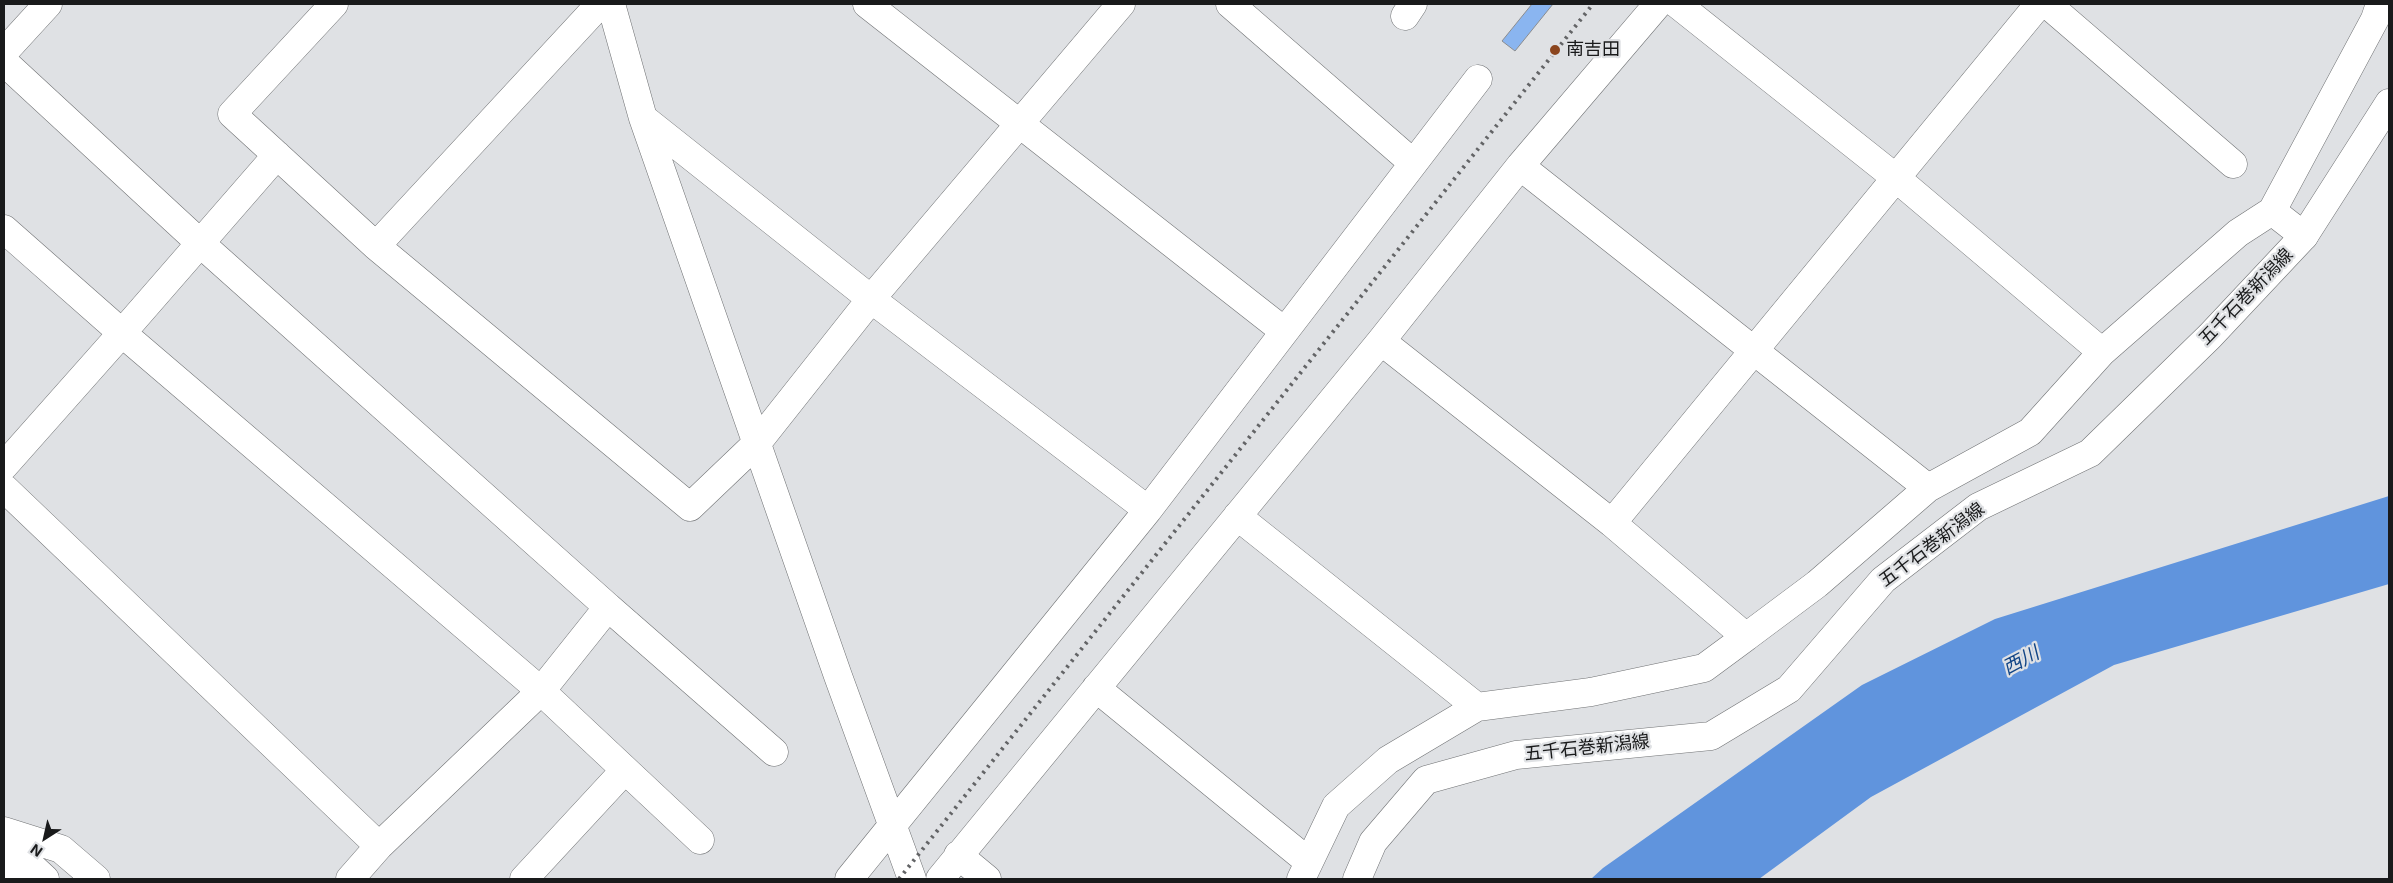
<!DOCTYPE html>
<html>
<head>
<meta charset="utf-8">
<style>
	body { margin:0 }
	#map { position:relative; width:2393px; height:883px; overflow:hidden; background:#dfe1e4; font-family:Inter,sans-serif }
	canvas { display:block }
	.frame { position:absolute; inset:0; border:5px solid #191a1b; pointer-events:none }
	.north { position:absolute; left:20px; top:813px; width:50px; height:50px; -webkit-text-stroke:4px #dfe1e4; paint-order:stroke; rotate:215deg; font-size:14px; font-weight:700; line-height:20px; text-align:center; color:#191a1b }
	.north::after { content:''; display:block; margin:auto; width:18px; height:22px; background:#191a1b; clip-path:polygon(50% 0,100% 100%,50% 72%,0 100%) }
</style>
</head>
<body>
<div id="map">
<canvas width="2393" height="883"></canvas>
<div class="frame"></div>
<div class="north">N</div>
</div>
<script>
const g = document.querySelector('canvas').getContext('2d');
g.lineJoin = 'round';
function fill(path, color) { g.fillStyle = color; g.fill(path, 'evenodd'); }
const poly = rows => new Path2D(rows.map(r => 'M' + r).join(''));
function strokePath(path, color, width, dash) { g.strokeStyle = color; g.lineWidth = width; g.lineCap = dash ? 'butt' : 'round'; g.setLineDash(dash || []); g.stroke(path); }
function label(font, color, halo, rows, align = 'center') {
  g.font = font + ' Inter,"Noto Sans JP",sans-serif'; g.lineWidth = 4.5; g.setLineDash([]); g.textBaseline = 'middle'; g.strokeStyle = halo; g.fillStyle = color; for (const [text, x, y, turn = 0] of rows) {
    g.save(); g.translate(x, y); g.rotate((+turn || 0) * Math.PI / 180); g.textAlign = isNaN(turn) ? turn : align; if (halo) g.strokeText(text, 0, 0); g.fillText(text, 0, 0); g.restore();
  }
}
const water = poly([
	[2389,496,2389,584,2114,665,1871,797,1759,879,1591,879,1603,868,1862,685,1995,619]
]);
const building = poly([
	[1532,4,1553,4,1515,51,1502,41,1532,4]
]);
const minor = poly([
	[334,4,232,114,376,246,600,4],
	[611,4,643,118,838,676,912,879],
	[867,4,1284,331],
	[1230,4,1413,163],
	[2047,4,2233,164],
	[1405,16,1413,4],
	[4,52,48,4],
	[4,62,200,243,608,607,541,691,379,846,350,879],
	[643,118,871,299,1148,510],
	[1520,166,1928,488,2030,432,2102,352,1896,178,1677,4],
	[2272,211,2375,19,2380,4],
	[4,229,122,333,541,691,700,840],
	[376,246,690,507,757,443,871,299,1121,4],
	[1381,341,1612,523,1746,637,1817,584,1928,488],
	[2102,352,2238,233,2272,211,2304,236],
	[4,466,122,333,277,155],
	[4,488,379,846],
	[1237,516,1477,707,1591,692,1704,668,1746,637],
	[1612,523,2039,4],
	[608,607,774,752],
	[1096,688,1309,862],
	[4,831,61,849,96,879],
	[4,841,45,879],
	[958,855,987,879],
	[4,862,12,879],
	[524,879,624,771],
	[849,879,1148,510,1478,79],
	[940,879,1381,341,1520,166,1658,4],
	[1301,879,1336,806,1388,760,1477,707]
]);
const major = poly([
	[1357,879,1373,842,1426,780,1516,755,1711,736,1789,689,1883,580,1978,507,2090,453,2210,336,2304,236,2389,103]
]);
const rail = poly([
	[899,879,1593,4]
]);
const markers = [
	[1555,50,6,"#8b451e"]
];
const poiNames = [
	["南吉田",1566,50]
];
const streetNames = [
	["五千石巻新潟線",2246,297,-46],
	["五千石巻新潟線",1932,545,-37],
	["五千石巻新潟線",1587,748,-6]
];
const waterNames = [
	["西川",2021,661,-28]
];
fill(water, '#6094dd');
fill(building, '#8ab5f0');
strokePath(building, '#8a8c8f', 1);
strokePath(minor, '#707274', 29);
strokePath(major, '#707274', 29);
strokePath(minor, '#fff', 28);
strokePath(major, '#fff', 28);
strokePath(rail, '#636466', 4, [2.5, 5]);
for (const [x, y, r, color] of markers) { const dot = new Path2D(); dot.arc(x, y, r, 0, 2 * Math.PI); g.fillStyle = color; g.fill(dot); strokePath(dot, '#dfe1e4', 2); }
label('18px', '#191a1b', '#dfe1e4', poiNames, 'left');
label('18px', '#191a1b', '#dfe1e4', streetNames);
label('italic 19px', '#124586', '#dfe1e4', waterNames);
</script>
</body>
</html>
